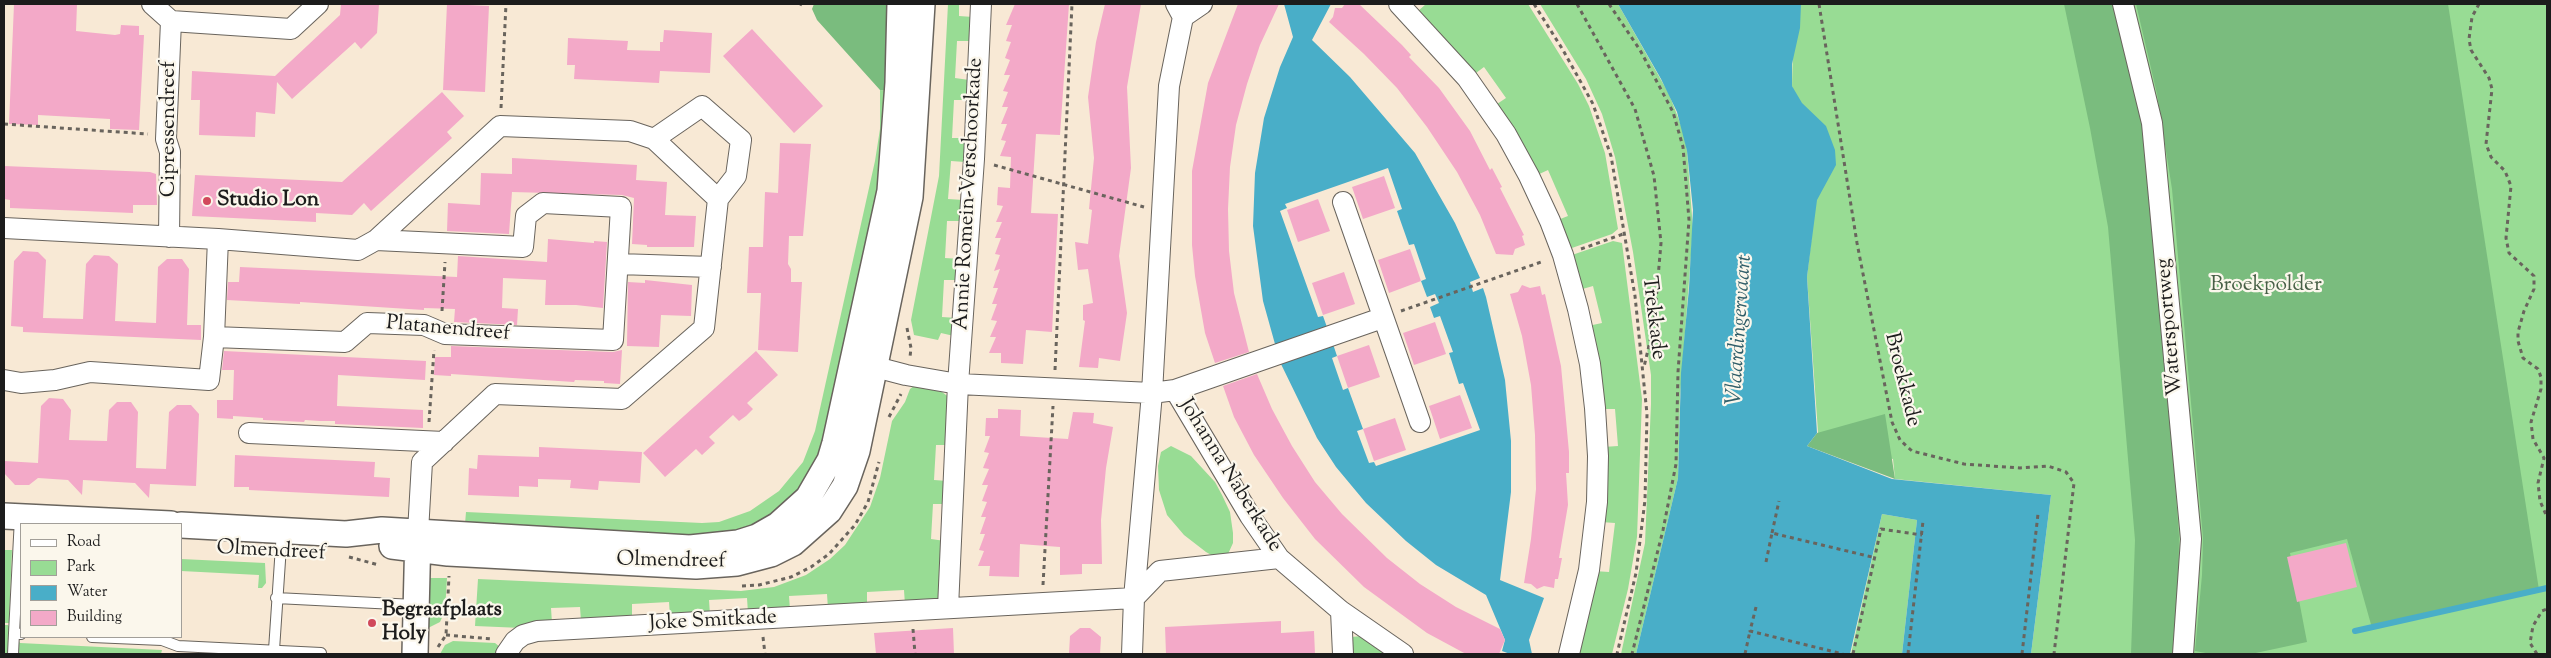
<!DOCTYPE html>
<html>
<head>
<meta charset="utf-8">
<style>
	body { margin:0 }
	#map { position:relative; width:2551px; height:658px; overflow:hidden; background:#f8e9d5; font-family:"Sorts Mill Goudy",serif }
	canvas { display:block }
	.frame { position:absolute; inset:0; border:5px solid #1c1c1c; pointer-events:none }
	.legend { position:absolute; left:20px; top:523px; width:162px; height:115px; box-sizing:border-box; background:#fbf7ec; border:1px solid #a29f99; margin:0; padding:6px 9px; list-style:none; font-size:15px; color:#1c1c1c }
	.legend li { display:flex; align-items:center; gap:10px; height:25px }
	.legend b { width:25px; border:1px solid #a29f99 }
</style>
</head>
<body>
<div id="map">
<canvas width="2551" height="658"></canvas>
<div class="frame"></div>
<ul class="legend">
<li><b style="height:6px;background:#fff"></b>Road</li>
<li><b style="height:14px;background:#98dc94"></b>Park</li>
<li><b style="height:14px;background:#49aec8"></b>Water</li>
<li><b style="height:14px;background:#f3a9c8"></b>Building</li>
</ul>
</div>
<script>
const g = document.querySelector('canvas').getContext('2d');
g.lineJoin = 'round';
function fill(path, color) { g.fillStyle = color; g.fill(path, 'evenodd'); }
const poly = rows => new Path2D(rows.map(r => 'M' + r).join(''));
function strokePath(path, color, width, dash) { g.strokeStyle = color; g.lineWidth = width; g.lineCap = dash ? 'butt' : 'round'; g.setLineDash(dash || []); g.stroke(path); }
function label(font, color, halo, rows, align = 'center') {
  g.font = font + ' "Sorts Mill Goudy",serif'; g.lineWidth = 4.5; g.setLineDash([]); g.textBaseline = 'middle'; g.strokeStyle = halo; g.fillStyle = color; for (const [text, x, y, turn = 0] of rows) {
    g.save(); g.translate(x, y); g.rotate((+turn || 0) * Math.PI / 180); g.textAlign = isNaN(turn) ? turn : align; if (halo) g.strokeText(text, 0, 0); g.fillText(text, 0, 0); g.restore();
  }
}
const green = poly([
	[948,4,959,4,959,16,973,17,971,41,957,41,955,78,969,80,968,100,954,100,952,138,966,138,965,162,951,161,948,199,963,200,962,221,947,221,945,258,960,259,959,280,944,280,942,317,957,318,954,336,941,333,938,340,914,335,911,320,939,176],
	[1426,4,1528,4,1578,84,1589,106,1605,153,1618,229,1612,234,1569,249,1555,221,1568,216,1548,170,1535,176,1494,106,1506,98,1484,67,1472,76,1417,12],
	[1540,4,1618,4,1669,94,1684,133,1687,151,1693,229,1680,397,1678,478,1636,654,1621,654,1645,543,1651,404,1651,375,1633,252,1615,157,1602,114,1586,79],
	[1794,4,2547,4,2547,654,2031,654,2051,495,1895,479,1893,459,1819,446,1807,277,1818,180,1792,86],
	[880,90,888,91,886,152,853,328,814,476,766,523,714,541,465,524,466,512,702,523,719,522,750,511,779,491,803,462,815,431,875,161,880,129],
	[1613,241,1622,243,1642,399,1637,537,1628,589,1612,654,1576,654,1594,571,1609,572,1615,523,1601,522,1603,447,1618,446,1615,409,1601,409,1588,326,1602,323,1593,286,1579,290,1572,255],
	[914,386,942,392,950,398,950,445,936,445,934,480,948,481,947,504,933,504,931,539,945,541,939,598,935,601,905,605,904,590,867,592,867,606,828,609,827,594,789,596,790,610,748,613,747,598,709,600,710,615,670,617,669,602,632,604,632,619,581,621,580,607,551,608,552,623,522,628,475,626,478,579,741,591,774,587,806,575,830,559,845,545,870,507,880,478,892,421,905,402,910,389],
	[1171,446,1191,456,1215,482,1222,495,1230,512,1233,533,1233,543,1228,554,1213,556,1206,552,1184,535,1167,515,1159,490,1158,466,1161,452],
	[1882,514,1917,520,1902,654,1851,654],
	[4,550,12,550,9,623,4,623],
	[181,559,265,563,266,583,262,588,258,588,259,575,181,571],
	[429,578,447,578,445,611,440,622,428,628],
	[4,625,8,625,20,643,162,650,161,654,4,654],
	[1362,636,1389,654,1352,654,1351,637],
	[453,641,495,643,500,647,498,654,440,654,445,645]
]);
const forest = poly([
	[814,4,892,4,888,91,880,90,817,20,812,9],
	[2064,4,2119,4,2141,112,2162,306,2179,536,2178,620,2174,654,2131,654,2135,540,2108,227,2090,128],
	[2136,4,2448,4,2539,590,2372,628,2347,539,2290,553,2307,642,2251,654,2211,654,2195,651,2202,575,2203,538,2172,189,2157,94],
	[1885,414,1895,479,1807,446,1817,433]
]);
const water = poly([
	[1284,4,1331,4,1312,40,1350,77,1415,153,1455,223,1480,278,1470,282,1473,292,1483,288,1486,297,1505,380,1511,441,1511,492,1500,580,1544,598,1529,640,1532,654,1510,654,1502,651,1505,640,1486,595,1436,565,1406,541,1366,503,1336,467,1317,438,1280,362,1263,301,1253,226,1255,173,1264,118,1280,67,1293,37],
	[1388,168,1402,209,1397,211,1409,245,1414,244,1426,279,1421,281,1427,297,1435,294,1439,303,1430,307,1434,318,1440,316,1453,352,1449,353,1459,384,1463,383,1480,430,1376,466,1374,462,1369,463,1357,431,1363,429,1348,388,1343,390,1332,358,1337,356,1333,344,1323,316,1318,317,1280,211,1287,208,1285,204],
	[1618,4,1801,4,1800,28,1792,64,1792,86,1802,103,1826,126,1835,150,1836,165,1817,200,1807,277,1817,433,1807,446,1892,479,2051,495,2031,654,1902,654,1917,520,1882,514,1850,654,1636,654,1678,478,1681,373,1689,288,1693,210,1687,151,1677,112,1661,79]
]);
const stream = poly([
	[2355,631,2547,588]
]);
const building = poly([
	[14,4,77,4,76,31,115,35,120,34,121,25,139,26,139,35,144,35,139,130,110,129,110,119,38,115,38,125,9,124],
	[341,4,379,4,377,33,361,49,355,42,292,99,277,82,275,114,256,112,255,137,199,135,200,100,191,100,192,71,275,76,340,15],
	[447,4,489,6,485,92,443,90],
	[1015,4,1069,4,1060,135,1036,134,1031,213,1058,214,1052,332,1026,330,1023,364,1001,363,1001,353,989,353,996,337,990,337,997,321,991,320,997,304,992,304,998,288,993,288,1000,269,994,271,1000,255,995,254,1001,238,995,238,1002,222,996,222,1003,206,997,205,998,187,1010,188,1011,157,1000,156,1006,141,1001,140,1007,124,1001,124,1008,107,1002,107,1008,92,1003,91,1010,75,1004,75,1010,60,1005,58,1011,42,1006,41,1012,25,1006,25],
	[1105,4,1141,4,1127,87,1131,168,1119,256,1127,313,1120,361,1099,358,1098,368,1079,367,1085,321,1083,320,1083,305,1093,303,1088,269,1078,270,1075,242,1088,244,1092,210,1089,209,1094,158,1088,97,1096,42],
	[1238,4,1279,4,1260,45,1247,84,1236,125,1230,167,1228,209,1229,251,1234,293,1249,352,1215,363,1205,333,1195,276,1192,245,1192,171,1208,83],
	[1345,4,1359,4,1402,45,1411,55,1409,57,1439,88,1470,131,1490,170,1492,168,1502,187,1500,188,1524,235,1522,236,1525,245,1515,249,1513,255,1496,254,1480,215,1457,172,1427,127,1397,88,1364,54,1329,22,1333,17,1335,8,1342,8],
	[752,29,823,106,794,133,723,56],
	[664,30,712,33,710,73,660,71,659,83,574,79,575,65,567,65,568,38,628,41,627,50,660,51,660,42,663,42],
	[442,92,464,116,447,132,452,138,371,211,364,203,352,215,316,213,316,222,192,216,195,175,342,182],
	[780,143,811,144,803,236,789,236,788,264,791,269,791,282,802,282,798,352,758,350,761,293,747,293,749,247,763,247,765,192,778,193],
	[512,158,637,165,636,180,667,182,665,215,696,216,694,247,647,247,647,245,632,244,634,198,622,195,512,192,509,234,447,231,448,203,480,205,481,173,512,174],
	[4,166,150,172,156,174,157,205,133,205,133,213,10,208,10,200,4,199],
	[1384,176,1395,208,1363,219,1352,187],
	[1318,199,1330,231,1298,242,1287,210],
	[548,239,594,243,594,241,607,242,603,308,576,305,545,305,546,280,503,278,502,308,518,309,517,325,454,322,455,309,424,308,424,310,300,302,300,304,227,300,228,282,239,282,240,267,457,277,458,256,547,262],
	[1410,249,1421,281,1389,293,1378,260],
	[23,251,38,252,46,260,43,318,83,319,86,264,94,255,109,256,118,264,115,321,156,323,158,267,167,259,182,259,189,269,187,325,201,325,201,340,23,332,23,327,11,326,14,261],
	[1344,272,1355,304,1323,315,1312,283],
	[645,280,692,285,691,316,661,315,659,347,627,346,628,282,645,283],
	[1522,285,1530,288,1540,286,1542,295,1545,294,1561,366,1569,452,1569,473,1566,473,1568,505,1559,558,1562,558,1558,579,1555,579,1554,588,1544,586,1537,589,1531,584,1524,583,1531,539,1536,489,1535,435,1531,385,1522,336,1510,294,1518,292],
	[1435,322,1446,354,1414,365,1403,333],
	[1369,345,1380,377,1348,388,1337,356],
	[451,346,613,352,622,350,620,384,604,383,604,381,575,380,574,382,451,374,451,376,434,375,435,357,451,357],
	[224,351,426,361,425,380,338,375,337,406,423,410,423,428,335,424,335,421,320,421,305,420,304,422,263,420,263,418,233,416,233,419,217,418,217,400,233,400,234,370,222,370],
	[756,351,778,375,747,403,753,409,746,416,739,421,733,415,709,437,715,443,702,455,696,449,665,477,643,453],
	[1257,374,1272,409,1292,446,1315,482,1342,514,1387,558,1420,584,1456,607,1500,629,1505,640,1499,654,1466,654,1427,633,1364,587,1315,539,1283,498,1254,455,1234,417,1223,386],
	[1460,395,1472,428,1440,439,1429,406],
	[49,398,63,399,71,410,69,440,107,441,109,410,117,402,131,402,138,412,136,468,166,469,169,412,177,405,191,405,199,414,196,486,150,484,149,498,135,483,83,480,82,495,68,480,38,478,29,485,15,485,4,473,4,461,38,463,41,406],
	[998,409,1021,410,1020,436,1068,439,1073,412,1094,413,1093,423,1113,427,1106,468,1101,520,1102,564,1082,564,1082,574,1060,575,1060,547,1020,544,1019,577,989,576,990,566,978,566,984,551,979,550,985,534,980,534,986,517,981,517,987,502,982,501,988,485,982,485,989,469,983,468,989,453,984,452,990,436,985,436,986,418,998,418],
	[1395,418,1406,450,1374,461,1363,429],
	[539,447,642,452,640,483,599,481,598,490,570,488,571,480,538,479,538,487,519,486,519,497,468,495,469,468,477,469,478,455,539,457],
	[235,455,375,462,374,477,390,478,389,497,249,490,249,487,234,487],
	[2346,543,2357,587,2297,602,2287,557],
	[1281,621,1281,633,1314,631,1315,654,1166,654,1165,627],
	[953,628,954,654,876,654,874,633],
	[1080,628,1090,628,1101,637,1100,654,1069,654,1070,636]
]);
const path = poly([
	[800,4,802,5],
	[1534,4,1563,50,1593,104,1611,156,1635,296,1647,414,1645,500,1636,573,1617,654],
	[1577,4,1635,109,1654,176,1661,243,1654,324,1644,367],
	[1609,4,1640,50,1673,112,1683,147,1689,220,1678,372,1676,464,1663,530,1632,654],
	[1819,4,1857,243,1892,422,1900,440,1912,451,1964,464,2020,468,2048,466,2066,472,2074,483,2054,654],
	[2479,4,2472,17,2469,39,2471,50,2489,78,2492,89,2486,144,2491,157,2505,171,2511,186,2506,238,2509,253,2534,276,2534,289,2524,311,2518,332,2518,341,2523,358,2538,369,2541,377,2541,389,2531,422,2533,439,2544,458,2538,483,2540,501,2547,517],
	[501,108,506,4],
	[4,124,148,134],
	[994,165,1144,207],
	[1581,249,1626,233],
	[442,311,445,262],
	[1401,311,1544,261],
	[907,328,911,348,910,357],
	[1055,370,1072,4],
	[889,417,901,394],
	[429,422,434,350],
	[1772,533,1779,501],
	[349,557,379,565],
	[1766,562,1772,533,1872,557],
	[1043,585,1053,406],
	[742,586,759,585,791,577,811,567,829,554,855,525,868,502,879,462],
	[1756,607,1750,631,1843,654],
	[913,629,915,654],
	[446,635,492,639],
	[763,637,765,654],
	[438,647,446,635,449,576],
	[1745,654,1750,631],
	[1853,654,1881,529,1922,535],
	[1908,654,1923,521],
	[2022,654,2038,514],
	[2537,654,2530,643,2533,626,2542,611,2547,609]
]);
const service = poly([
	[20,518,14,633,21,634],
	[276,598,415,605],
	[92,637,162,640,178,646,321,653],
	[274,650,282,531],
	[13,654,14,633]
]);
const minor = poly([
	[152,4,171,21,291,29,318,4],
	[1399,4,1467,78,1506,134,1529,176,1550,221,1563,255,1578,309,1590,364,1595,408,1598,456,1597,502,1589,570,1569,654],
	[2123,4,2152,123,2191,539,2183,654],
	[1183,17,1202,4],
	[654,139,702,106,741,140,736,176,718,199],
	[1343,202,1420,422],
	[4,228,218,239,358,250,376,240,500,126,630,131,654,139,718,199,704,328,622,399,495,394,422,462,418,532],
	[169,237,170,152,166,139,171,21],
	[618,264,711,267],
	[214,337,345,342,367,323,424,325,445,334,613,340,621,207,543,203,526,216,523,247,376,240],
	[860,363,906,375,958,384,1152,393,1175,390,1382,318],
	[4,380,21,383,55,380,90,372,209,380,214,337,218,239],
	[1175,390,1250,516,1279,558,1341,611,1403,654],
	[249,433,444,442],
	[948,608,958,384,974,159,981,4],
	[1341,611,1343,654],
	[506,654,515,641,523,635,537,631,1134,598,1160,571,1279,558],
	[1132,654,1134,598,1152,393,1169,86,1183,17,1176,4]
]);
const tertiary = poly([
	[4,516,171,524],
	[181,525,346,534,382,530,690,548,738,543,757,537,778,525,808,498,830,460,835,443,890,191,898,83,900,4],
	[392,546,448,553,696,566,737,563,771,554,793,543,829,511,845,486,857,451,910,197,922,4],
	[415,654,418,532]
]);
const markers = [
	[207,201,5,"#d1495b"],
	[372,623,5,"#d1495b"]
];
const streetNames = [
	["Cipressendreef",170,129,-90],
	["Annie Romein-Verschoorkade",970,194,-87],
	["Trekkade",1652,318,83],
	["Watersportweg",2171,327,-95],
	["Platanendreef",448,330,5],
	["Broekkade",1901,380,76],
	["Johanna Naberkade",1229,476,58],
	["Olmendreef",271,552,3],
	["Olmendreef",671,562,1],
	["Joke Smitkade",713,622,-3]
];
const poiNames = [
	["Studio Lon",217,201],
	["Begraafplaats",382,611],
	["Holy",382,635]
];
const parkNames = [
	["Broekpolder",2266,286]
];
const waterNames = [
	["Vlaardingervaart",1741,330,-86]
];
fill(green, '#98dc94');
fill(forest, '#7abc7e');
fill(water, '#49aec8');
strokePath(stream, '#49aec8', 6);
fill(building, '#f3a9c8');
strokePath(service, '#69645d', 12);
strokePath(minor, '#69645d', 22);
strokePath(tertiary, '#69645d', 28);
strokePath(path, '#69645d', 3, [4, 4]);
strokePath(service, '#fff', 10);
strokePath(minor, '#fff', 20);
strokePath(tertiary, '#fff', 25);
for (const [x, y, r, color] of markers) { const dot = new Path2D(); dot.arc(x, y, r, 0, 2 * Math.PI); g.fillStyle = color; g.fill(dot); strokePath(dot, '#fbf7ec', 2); }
label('21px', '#1c1c1c', '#fbf7ec', streetNames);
label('bold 21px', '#1c1c1c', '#fbf7ec', poiNames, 'left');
label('21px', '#475f46', '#fbf7ec', parkNames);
label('italic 22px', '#305e69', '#fbf7ec', waterNames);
</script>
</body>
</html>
